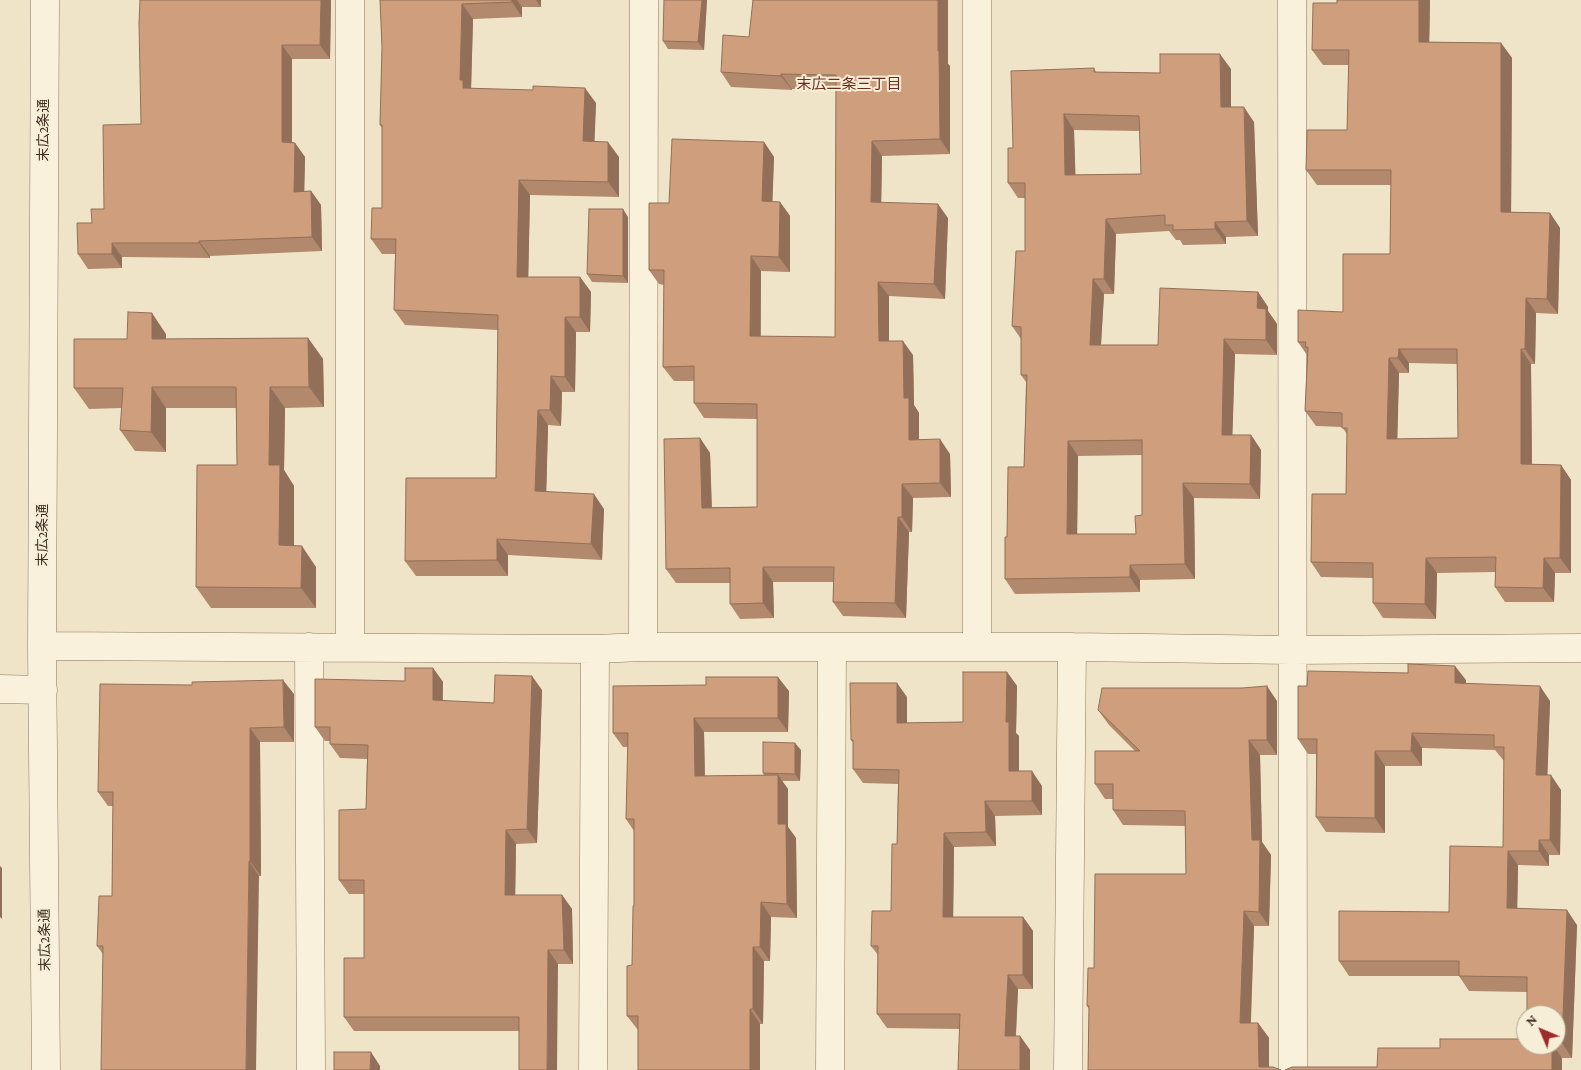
<!DOCTYPE html>
<html>
<head>
<meta charset="utf-8">
<style>
	body { margin:0 }
	#map { position:relative; width:1581px; height:1070px; overflow:hidden; background:#f0e4c8; font-family:"Crimson Pro",serif }
	canvas { display:block }
	.north { position:absolute; left:1516px; top:1005px; width:50px; height:50px; box-sizing:border-box; background:#f7eed8; border:1px solid #ada18e; border-radius:50%; rotate:315deg; font-size:14px; font-weight:700; line-height:20px; text-align:center; color:#3d2e20 }
	.north::after { content:''; display:block; margin:auto; width:18px; height:22px; background:#9e2a2b; clip-path:polygon(50% 0,100% 100%,50% 72%,0 100%) }
</style>
</head>
<body>
<div id="map">
<canvas width="1581" height="1070"></canvas>
<div class="north">N</div>
</div>
<script>
const g = document.querySelector('canvas').getContext('2d');
g.lineJoin = 'round';
const poly = rows => new Path2D(rows.map(r => 'M' + r).join(''));
function strokePath(path, color, width, dash) { g.strokeStyle = color; g.lineWidth = width; g.lineCap = dash ? 'butt' : 'round'; g.setLineDash(dash || []); g.stroke(path); }
function fill(path, color) { g.fillStyle = color; g.fill(path, 'evenodd'); }
function label(font, color, halo, rows, align = 'center') {
  g.font = font + ' "Crimson Pro","Noto Sans JP",serif'; g.lineWidth = 4; g.setLineDash([]); g.textBaseline = 'middle'; g.strokeStyle = halo; g.fillStyle = color; for (const [text, x, y, turn = 0] of rows) {
    g.save(); g.translate(x, y); g.rotate((+turn || 0) * Math.PI / 180); g.textAlign = isNaN(turn) ? turn : align; if (halo) g.strokeText(text, 0, 0); g.fillText(text, 0, 0); g.restore();
  }
}
const minor = poly([
	[45,0,42,646,46,1070],
	[350,0,350,646],
	[1292,0,1293,1070],
	[42,646,595,649,643,647,1072,647,1292,650,1581,648],
	[309,647,311,1070],
	[643,647,644,0],
	[977,647,977,0],
	[0,689,43,690],
	[593,1070,595,649],
	[830,1070,832,647],
	[1068,1070,1072,647]
]);
const wall = poly([
	[331,0,330,59,292,59,292,142,295,143,305,157,304,191,311,191,321,205,322,251,210,256,210,258,122,257,122,268,88,269,78,254,92,223,104,209,141,124],
	[380,0,541,0,541,7,522,7,522,17,473,19,471,88,596,103,594,141,619,157,619,197,530,195,528,277,580,277,591,292,590,332,576,332,575,392,562,392,561,426,548,425,546,491,604,509,602,560,508,555,508,576,416,576,405,561,496,478,498,330,405,325,394,310,395,254,382,254,371,239,382,208,382,128,380,125,382,47],
	[707,0,704,50,668,49,663,41],
	[1337,0,1430,0,1429,42,1501,43,1512,58,1511,212,1550,213,1560,228,1558,314,1536,313,1535,364,1531,364,1532,464,1561,465,1571,480,1571,573,1555,573,1554,602,1505,602,1495,587,1495,572,1437,573,1436,619,1383,618,1373,603,1373,578,1321,577,1311,562,1346,494,1347,434,1342,427,1316,426,1305,411,1307,355,1298,342,1343,312,1390,254,1391,185,1317,185,1306,170,1347,130,1349,65,1323,65,1312,50,1337,3],
	[1409,363,1457,364,1458,438,1397,439,1399,373,1409,373],
	[749,37,948,64,950,66,950,154,882,156,881,202,948,218,945,299,889,296,889,341,913,355,914,405,919,413,919,439,950,454,951,497,913,498,912,532,909,532,906,618,843,616,833,602,833,582,773,582,774,618,740,619,730,604,730,583,676,583,666,569,700,438,710,453,712,507,757,507,757,419,704,418,694,403,694,381,674,381,663,367,664,285,659,284,649,270,669,203,764,142,774,157,772,202,780,202,790,216,790,272,761,271,761,336,835,337,836,89,792,89,792,90,731,87,721,72],
	[1094,68,1096,72,1160,73,1231,69,1231,107,1254,122,1258,236,1226,237,1226,244,1183,245,1180,240,1176,240,1169,231,1116,234,1114,294,1104,294,1101,345,1158,345,1258,292,1268,307,1268,311,1277,324,1277,355,1235,354,1232,435,1251,435,1261,450,1260,499,1194,498,1195,579,1140,580,1140,592,1015,594,1005,579,1007,537,1024,467,1026,382,1021,375,1021,339,1012,326,1025,251,1025,198,1018,198,1008,183],
	[1074,130,1140,131,1141,174,1075,175],
	[1142,455,1142,515,1136,534,1077,534,1078,456],
	[628,217,628,283,592,282,587,274],
	[166,334,166,339,308,338,323,359,324,407,285,408,284,470,294,486,294,546,316,567,316,608,211,608,196,587,237,465,236,408,166,408,166,452,135,451,120,430,122,408,89,409,74,388,127,339],
	[433,668,443,682,443,701,494,703,542,690,537,843,516,844,515,895,562,895,572,909,573,964,558,964,519,1031,354,1031,344,1017,364,958,364,894,349,894,339,880,366,809,367,759,340,758,330,744,330,741,325,741,315,727,405,681],
	[1007,672,1017,686,1016,733,1019,736,1019,771,1042,786,1042,815,995,816,996,846,954,847,953,917,1023,917,1033,931,1033,989,1018,989,1016,1036,1020,1036,1030,1050,960,1029,887,1028,877,1014,878,955,871,946,891,911,897,844,898,784,863,783,853,769,853,743,851,740,907,697,907,723,963,722],
	[1466,680,1466,684,1550,701,1547,775,1561,790,1560,855,1549,855,1549,866,1518,865,1517,909,1577,925,1572,1058,1562,1058,1377,1067,1440,1048,1526,1045,1556,1045,1556,1015,1527,992,1469,991,1459,976,1349,976,1339,961,1449,912,1503,847,1504,761,1495,750,1422,748,1422,766,1385,766,1385,833,1326,832,1316,817,1316,754,1308,754,1298,739],
	[706,685,789,691,788,732,704,732,705,776,764,775,763,773,801,750,800,781,782,781,788,789,788,827,796,838,797,918,771,917,770,961,764,961,763,1024,760,1024,760,1070,638,1070,638,1030,627,1016,632,965,634,906,634,831,626,819,628,747,623,747,613,733],
	[294,694,294,742,260,742,261,876,259,876,103,954,97,946,112,896,113,806,108,806,98,792],
	[1277,701,1277,755,1260,755,1262,842,1271,855,1269,926,1254,926,1251,1023,1258,1023,1269,1038,1269,1067,1088,1070,1089,1009,1087,1006,1094,968,1186,874,1185,826,1123,825,1113,810,1113,799,1105,799,1095,784,1135,751,1109,725,1098,710]
]);
const shadedWall = poly([
	[321,0,331,0,330,59,320,45],
	[512,0,517,0,522,7,522,17,512,2],
	[536,0,541,0,541,7],
	[702,0,707,0,704,50,698,42],
	[938,0,948,0,948,64,950,66,950,154,940,139,938,51],
	[1419,0,1430,0,1429,57,1419,42],
	[462,4,473,19,471,92,463,88,460,80],
	[1501,43,1512,58,1511,227,1501,212],
	[282,45,292,59,292,157,282,142],
	[1220,54,1231,69,1231,122,1221,107],
	[781,74,792,89,792,90,781,76],
	[585,88,596,103,594,156,583,141],
	[1244,107,1254,122,1258,236,1247,221],
	[1064,114,1074,130,1076,190,1065,175],
	[872,141,882,156,881,216,871,202],
	[608,142,619,157,619,197,608,182],
	[764,142,774,157,772,216,762,201],
	[295,143,305,157,304,206,294,192],
	[519,180,530,195,528,292,517,277],
	[311,191,321,205,322,251,312,237],
	[780,202,790,216,790,272,779,257],
	[938,204,948,218,945,299,934,284],
	[623,209,628,217,628,283,623,276],
	[1550,213,1560,228,1558,314,1547,299],
	[1106,219,1116,234,1114,294,1104,279],
	[1215,222,1226,237,1226,244,1215,229],
	[199,241,210,256,210,258,199,243],
	[112,243,122,257,122,268,112,254],
	[751,256,761,271,760,351,750,336],
	[580,277,591,292,590,332,580,317],
	[1093,279,1104,294,1100,360,1090,345],
	[878,282,889,296,889,356,879,341],
	[1258,292,1268,307,1268,311,1277,324,1277,355,1266,340,1257,308],
	[1526,298,1536,313,1535,364,1525,349],
	[152,313,166,334,166,359,152,339],
	[565,317,576,332,575,392,565,377],
	[308,338,323,359,324,407,309,387],
	[1224,339,1235,354,1232,450,1222,435],
	[903,341,913,355,914,405,919,413,919,454,909,440,904,398],
	[1399,349,1409,363,1409,373,1398,358],
	[1521,349,1531,364,1532,479,1521,464],
	[1389,358,1399,373,1397,454,1387,439],
	[551,376,562,392,561,426,550,410],
	[152,387,166,408,166,452,151,432],
	[270,387,285,408,284,470,294,486,294,566,279,545,269,465],
	[538,410,548,425,546,506,535,491],
	[1251,435,1261,450,1260,499,1250,484],
	[700,438,710,453,712,522,702,508],
	[940,439,950,454,951,497,940,483],
	[1068,441,1078,456,1077,549,1067,534],
	[1561,465,1571,480,1571,573,1560,558],
	[1183,483,1194,498,1195,579,1185,564],
	[902,484,913,498,912,532,902,517],
	[594,494,604,509,602,560,591,544],
	[898,517,909,532,906,618,895,603],
	[497,539,508,555,508,576,497,560],
	[302,546,316,567,316,608,301,588],
	[1426,558,1437,573,1436,619,1425,604],
	[1544,558,1555,573,1554,602,1543,588],
	[1130,565,1140,580,1140,592,1130,577],
	[763,567,773,582,774,618,763,603],
	[1455,666,1466,680,1465,698,1455,683],
	[433,668,443,682,442,714,433,700],
	[1007,672,1017,686,1016,733,1019,736,1019,786,1009,771,1006,722],
	[532,676,542,690,537,843,527,829],
	[778,677,789,691,788,732,778,718],
	[283,680,294,694,294,742,284,727],
	[897,683,907,697,907,737,897,723],
	[1267,686,1277,701,1277,755,1267,740],
	[1540,686,1550,701,1547,790,1536,775],
	[694,718,704,732,705,790,695,776],
	[250,728,260,742,261,876,250,861],
	[1412,733,1422,748,1422,766,1411,751],
	[1249,740,1260,755,1262,842,1271,855,1269,926,1259,912,1252,840],
	[795,743,801,750,800,781,795,774],
	[1375,751,1385,766,1385,833,1375,818],
	[1032,771,1042,786,1042,815,1032,801],
	[778,775,788,789,788,827,796,838,797,918,787,904,778,824],
	[1551,775,1561,790,1560,855,1550,840],
	[985,801,995,816,996,846,986,832],
	[506,830,516,844,515,910,505,895],
	[944,833,954,847,953,931,943,917],
	[1539,840,1549,855,1549,866,1539,851],
	[1508,851,1518,865,1517,923,1507,908],
	[249,861,259,876,256,1070,246,1070],
	[0,866,2,868,2,919,0,917],
	[562,895,572,909,573,964,564,950],
	[761,902,771,917,770,961,760,947],
	[1567,910,1577,925,1572,1058,1562,1043],
	[1244,911,1254,926,1250,1038,1240,1023],
	[1023,917,1033,931,1033,989,1023,975],
	[753,947,764,961,763,1024,753,1009],
	[548,950,558,964,557,1070,547,1070],
	[1008,975,1018,989,1015,1050,1005,1036],
	[750,1009,760,1024,760,1070,750,1070],
	[1258,1023,1269,1038,1269,1070,1259,1067],
	[1020,1036,1030,1050,1030,1070,1020,1070],
	[1552,1045,1553,1045,1562,1058,1562,1070,1552,1070],
	[371,1052,380,1066,380,1070,370,1070]
]);
const building = poly([
	[140,0,321,0,320,45,282,45,282,142,295,143,294,192,311,191,312,237,199,241,199,243,112,243,112,254,78,254,77,223,92,223,91,209,104,209,103,125,141,124,139,23,140,0],
	[380,0,512,0,512,2,462,4,460,80,463,80,463,88,533,90,533,86,585,88,583,141,608,142,608,182,519,180,517,277,580,277,580,317,565,317,565,377,551,376,550,410,538,410,535,491,594,494,591,544,497,539,497,560,405,561,406,478,496,478,498,315,394,310,396,239,371,239,372,208,382,208,382,125,380,125,382,47,380,0],
	[664,0,702,0,698,42,663,41,664,0],
	[753,0,938,0,938,51,939,51,940,139,872,141,871,202,938,204,934,284,878,282,879,341,903,341,904,398,909,398,909,440,940,439,940,483,902,484,902,517,898,517,895,603,833,602,834,567,763,567,763,603,730,604,730,568,666,569,664,439,700,438,702,508,757,507,757,404,694,403,694,366,663,367,664,270,649,270,649,203,669,203,672,139,764,142,762,201,780,202,779,257,751,256,750,336,835,337,836,75,781,74,781,76,721,72,723,35,749,37,753,0],
	[1337,0,1419,0,1419,42,1501,43,1501,212,1550,213,1547,299,1526,298,1525,349,1521,349,1521,464,1561,465,1560,558,1544,558,1543,588,1495,587,1496,557,1426,558,1425,604,1373,603,1373,563,1311,562,1312,494,1346,494,1347,428,1342,428,1342,413,1305,411,1308,347,1305,347,1306,342,1298,342,1298,310,1343,312,1343,254,1390,254,1391,170,1306,170,1307,130,1347,130,1349,50,1312,50,1313,3,1337,3,1337,0],
	[1399,349,1457,349,1458,438,1387,439,1389,358,1398,358,1399,349],
	[1160,54,1220,54,1221,107,1244,107,1247,221,1215,222,1215,229,1173,230,1173,225,1165,225,1165,215,1106,219,1104,279,1093,279,1090,345,1158,345,1160,288,1258,292,1257,308,1266,309,1266,340,1224,339,1222,435,1251,435,1250,484,1183,483,1185,564,1130,565,1130,577,1005,579,1005,537,1007,537,1008,467,1024,467,1027,375,1021,375,1021,327,1012,326,1016,251,1025,251,1025,183,1008,183,1008,148,1013,148,1011,71,1094,68,1094,72,1160,73,1160,54],
	[1064,114,1139,116,1141,174,1065,175,1064,114],
	[1142,440,1142,515,1135,516,1136,534,1067,534,1068,441,1142,440],
	[589,209,623,209,623,276,587,274,589,209],
	[128,312,152,313,152,339,308,338,309,387,270,387,269,465,280,465,279,545,302,546,301,588,196,587,197,465,237,465,236,387,152,387,151,432,120,430,123,388,74,388,74,339,127,339,128,312],
	[1408,664,1455,666,1455,683,1540,686,1536,775,1551,775,1550,840,1539,840,1539,851,1508,851,1507,908,1567,910,1562,1043,1556,1043,1556,1015,1527,1015,1527,977,1459,976,1459,961,1339,961,1339,911,1449,912,1450,846,1503,847,1504,747,1494,747,1494,735,1412,733,1411,751,1375,751,1375,818,1316,817,1317,739,1298,739,1298,686,1307,686,1308,671,1408,673,1408,664],
	[405,668,433,668,433,700,494,703,495,675,532,676,527,829,506,830,505,895,562,895,564,950,548,950,547,1070,519,1070,519,1017,344,1017,344,958,364,958,364,880,339,880,339,810,366,809,368,745,330,744,330,727,315,727,315,679,405,681,405,668],
	[963,672,1007,672,1006,722,1009,722,1009,771,1032,771,1032,801,985,801,986,832,944,833,943,917,1023,917,1023,975,1008,975,1005,1036,1020,1036,1020,1070,958,1070,960,1014,877,1014,878,946,871,946,872,911,891,911,892,844,897,844,899,770,853,769,853,740,851,740,850,683,897,683,897,723,963,722,963,672],
	[706,677,778,677,778,718,694,718,695,776,778,775,778,824,786,824,787,904,761,902,760,947,753,947,753,1009,750,1009,750,1070,638,1070,638,1016,627,1016,627,966,632,965,633,906,634,906,634,819,626,819,628,733,613,733,613,686,706,685,706,677],
	[283,680,284,727,250,728,250,861,249,861,246,1070,101,1070,103,946,97,946,99,896,112,896,113,792,98,792,100,684,192,685,192,682,283,680],
	[1267,686,1267,740,1249,740,1252,840,1260,840,1259,912,1244,911,1240,1023,1258,1023,1259,1067,1273,1067,1281,1070,1088,1070,1089,1006,1087,1006,1088,968,1094,968,1095,874,1186,874,1185,811,1113,810,1113,784,1095,784,1095,751,1140,751,1098,710,1102,688,1242,688,1267,686],
	[763,742,795,743,795,774,763,773,763,742],
	[1440,1039,1526,1039,1526,1045,1552,1045,1552,1070,1285,1070,1292,1067,1377,1067,1378,1048,1440,1048,1440,1039],
	[334,1052,371,1052,370,1070,334,1070,334,1052]
]);
const streetNames = [
	["末広2条通",44,130,-90],
	["末広2条通",43,535,-90],
	["末広2条通",45,940,-91]
];
const neighbourhoodNames = [
	["末広二条三丁目",849,84]
];
strokePath(minor, '#8d765c', 29);
strokePath(minor, '#faf1dc', 28);
fill(wall, '#b2896c');
fill(shadedWall, '#916f58');
fill(building, '#cf9f7d');
strokePath(building, '#916f58', 1);
label('14px', '#3d2e20', '#f7eed8', streetNames);
label('15px', '#6b2e1e', '#f7eed8', neighbourhoodNames);
</script>
</body>
</html>
